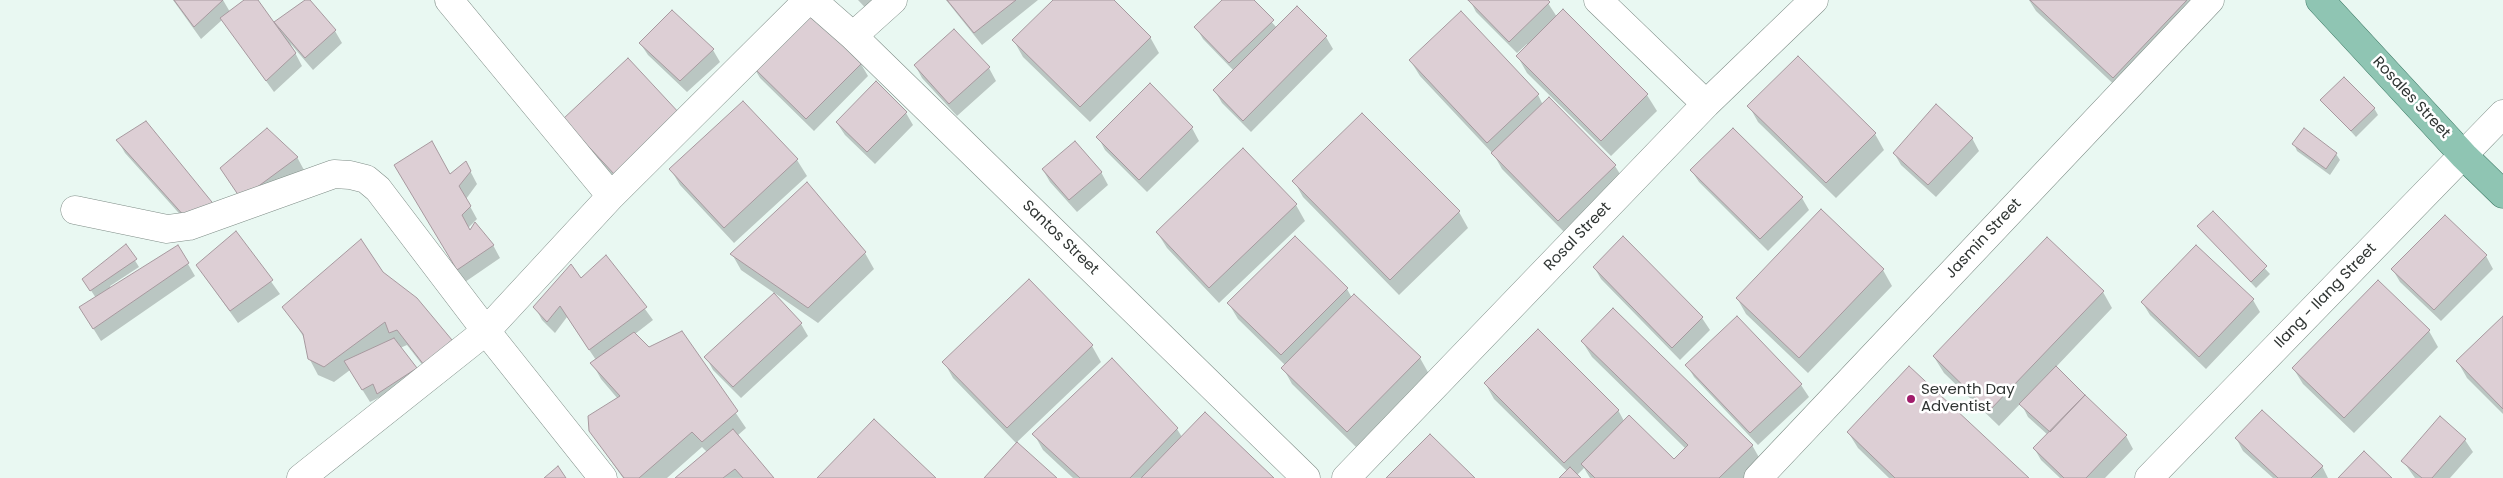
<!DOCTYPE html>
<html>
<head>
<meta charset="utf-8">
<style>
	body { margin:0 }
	canvas { display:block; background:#e9f8f2 }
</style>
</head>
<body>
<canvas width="2503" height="478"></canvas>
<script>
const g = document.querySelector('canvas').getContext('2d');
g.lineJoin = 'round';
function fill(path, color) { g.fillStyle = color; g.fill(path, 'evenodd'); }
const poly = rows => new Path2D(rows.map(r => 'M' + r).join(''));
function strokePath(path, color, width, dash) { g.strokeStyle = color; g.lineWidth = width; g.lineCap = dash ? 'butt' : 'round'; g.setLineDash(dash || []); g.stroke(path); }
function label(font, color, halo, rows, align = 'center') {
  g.font = font + ' Poppins,sans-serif'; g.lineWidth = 5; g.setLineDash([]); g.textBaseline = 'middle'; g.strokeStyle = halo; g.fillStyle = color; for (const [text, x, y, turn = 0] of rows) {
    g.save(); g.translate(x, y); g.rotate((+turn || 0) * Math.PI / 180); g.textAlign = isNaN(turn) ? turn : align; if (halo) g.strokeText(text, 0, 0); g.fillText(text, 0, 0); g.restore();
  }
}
const shadow = poly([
	[173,0,223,0,230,12,246,0,256,0,274,24,308,0,335,31,342,43,313,70,290,43,302,66,274,92,222,20,201,39],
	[858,0,892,0,873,16],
	[946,0,1038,0,982,45],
	[1055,0,1113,0,1150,37,1159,53,1090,122,1023,57,1014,41],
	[1224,0,1252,0,1277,28,1297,8,1326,37,1333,49,1251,132,1222,103,1215,91,1234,71,1203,39,1196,27],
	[1470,0,1546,0,1557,17,1647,95,1657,111,1611,156,1527,73,1518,57,1528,46,1527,44,1517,53,1476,12],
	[2029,0,2212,0,2123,93,2036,11],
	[640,43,713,50,720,62,687,92,648,55],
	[1410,60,1538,95,1543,105,1549,99,1615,166,1625,182,1568,236,1502,169,1494,155,1420,76],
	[861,64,868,76,814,131,760,78,753,66],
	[915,65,989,68,996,81,957,116,922,78],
	[1150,85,1192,128,1199,141,1147,192,1105,150,1098,137],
	[2322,100,2374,108,2378,115,2356,137],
	[743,103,797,160,807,176,734,243,680,185,671,170],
	[1749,106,1875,134,1884,150,1836,198,1758,122],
	[906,113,913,125,875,164,845,135,837,123],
	[680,115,625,190,574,135],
	[146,123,194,230,125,153,118,141],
	[1972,138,1979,151,1936,197,1901,165,1894,153],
	[2294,144,2336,154,2340,160,2330,175,2297,151],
	[297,157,304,170,249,211,229,181],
	[466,163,477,184,466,199,477,219,468,228,470,232,493,245,500,258,465,282,395,166,450,175],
	[1043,170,1101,172,1108,185,1077,212,1050,182],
	[1691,170,1802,198,1809,210,1768,251,1699,182],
	[1294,181,1459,212,1468,228,1399,295,1303,197],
	[807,184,865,253,874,269,818,323,741,270,732,254],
	[1296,205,1305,221,1219,303,1167,248,1157,232],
	[1821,211,1883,270,1892,286,1808,373,1746,314,1737,298],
	[2213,213,2270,274,2256,288,2198,226],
	[2445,217,2486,256,2493,269,2441,321,2400,282,2393,270],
	[236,233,280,294,238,323,205,277],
	[1623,238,1702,318,1710,330,1680,360,1601,279,1594,267],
	[2047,239,2103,292,2112,308,2055,368,2126,436,2133,449,2105,478,2060,478,2041,460,2034,448,2048,435,2028,417,2021,403,1999,426,1944,373,1934,357],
	[126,246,139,267,110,286,111,288,178,247,195,276,101,341,88,320,96,298,88,286],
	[606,256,653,320,635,334,648,348,681,333,746,428,737,436,774,478,677,478,707,452,702,447,667,478,623,478,590,431,618,399,601,379,592,363,596,360,567,317,555,333,542,320,535,307,581,279],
	[382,273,451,340,460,356,434,380,407,345,400,348,423,381,385,406,380,397,370,402,350,370,334,382,318,375,309,358,305,339,284,307],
	[1029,281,1092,346,1101,362,1016,443,953,378,944,362],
	[1347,289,1352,298,1420,358,1429,374,1356,447,1292,384,1283,368,1286,366,1238,319,1229,304],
	[774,295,801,324,808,336,741,398,713,370,706,357],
	[2253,300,2260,312,2206,369,2150,315,2142,302],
	[1737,317,1801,385,1809,397,1758,445,1694,377,1687,365],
	[2503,317,2503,414,2467,378,2458,362],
	[2429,331,2438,347,2354,433,2303,384,2293,368],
	[1582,341,1752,445,1761,461,1744,478,1590,478,1584,468,1577,475,1579,478,1561,478,1567,471,1494,399,1485,383,1618,410,1624,421,1674,461,1686,449,1592,357],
	[1177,429,1182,437,1273,478,1073,478,1043,450,1034,434],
	[1848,432,2027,478,1889,478,1858,448],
	[2236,438,2322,466,2328,478,2273,478,2243,451],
	[2465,440,2473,452,2450,478,2415,478,2403,461]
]);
const building = poly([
	[174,0,223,0,194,27,174,0],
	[244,0,258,0,296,53,266,81,220,18,244,0],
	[305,0,310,0,336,30,305,58,274,22,305,0],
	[947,0,1016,0,974,33,947,0],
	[1053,0,1114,0,1151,37,1080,107,1012,40,1053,0],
	[1222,0,1254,0,1274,20,1229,63,1194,27,1222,0],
	[1468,0,1548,0,1550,2,1509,42,1468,0],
	[2030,0,2187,0,2113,78,2030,0],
	[1297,6,1327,36,1243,121,1213,90,1297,6],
	[1563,9,1648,94,1601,141,1516,56,1563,9],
	[672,10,714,49,680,81,639,43,672,10],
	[808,10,862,63,806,119,752,66,808,10],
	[1461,11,1539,94,1487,143,1409,60,1461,11],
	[954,29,990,67,949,104,914,65,954,29],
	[1798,56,1876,133,1826,183,1747,106,1798,56],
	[628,58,681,115,615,175,563,119,628,58],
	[2344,77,2375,108,2351,131,2320,100,2344,77],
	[876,81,907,112,867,152,836,122,876,81],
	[1150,83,1193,127,1139,180,1096,137,1150,83],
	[1549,97,1616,165,1558,221,1491,153,1549,97],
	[743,101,798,159,724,228,669,169,743,101],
	[1936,104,1973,138,1928,185,1893,153,1936,104],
	[1362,113,1460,211,1390,280,1292,181,1362,113],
	[146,121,216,207,186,218,116,140,146,121],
	[267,128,298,157,241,199,220,168,267,128],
	[1733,128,1803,197,1760,239,1690,170,1733,128],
	[2304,128,2337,153,2326,169,2292,144,2304,128],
	[432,141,450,174,466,161,471,171,459,186,471,206,462,215,470,230,475,222,494,245,457,270,394,165,432,141],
	[1075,141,1102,172,1069,200,1042,169,1075,141],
	[1243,148,1297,204,1209,288,1156,232,1243,148],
	[807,182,866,252,808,308,730,254,807,182],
	[1821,209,1884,269,1799,358,1736,298,1821,209],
	[2213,211,2267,266,2251,282,2197,226,2213,211],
	[2445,215,2487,255,2434,310,2391,269,2445,215],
	[236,231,273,280,230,311,196,265,236,231],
	[1295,236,1348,288,1281,355,1227,303,1295,236],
	[1623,236,1703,317,1672,348,1593,267,1623,236],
	[2047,237,2104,291,1989,411,1933,356,2047,237],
	[361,239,383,272,417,298,452,340,424,365,397,330,389,333,385,322,324,367,308,359,303,334,282,307,361,239],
	[126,244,137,259,90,291,82,279,126,244],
	[178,245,189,263,93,329,79,307,178,245],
	[2196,245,2254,299,2199,357,2141,302,2196,245],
	[606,255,647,307,589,350,560,306,547,322,533,307,571,264,581,278,606,255],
	[1029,279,1093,345,1007,428,942,362,1029,279],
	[2378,280,2430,330,2344,418,2292,368,2378,280],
	[774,293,802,323,733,387,704,357,774,293],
	[1354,294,1421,357,1347,432,1281,368,1354,294],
	[1613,308,1753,445,1719,478,1595,478,1581,464,1629,415,1674,459,1688,445,1581,341,1613,308],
	[1737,316,1802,384,1750,433,1685,365,1737,316],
	[2503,316,2503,409,2456,361,2503,316],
	[1538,329,1619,410,1564,463,1484,383,1538,329],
	[682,331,738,411,702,442,692,432,639,478,624,478,589,431,588,416,620,396,590,363,634,332,649,347,682,331],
	[394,338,417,368,377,394,373,384,362,390,344,361,394,338],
	[1112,358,1178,428,1130,478,1080,478,1032,434,1112,358],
	[1909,366,2029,478,1895,478,1847,432,1909,366],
	[2056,366,2085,395,2050,432,2019,404,2056,366],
	[2085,395,2127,435,2086,478,2064,478,2033,448,2085,395],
	[2262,410,2323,466,2311,478,2278,478,2235,438,2262,410],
	[1205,412,1274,478,1141,478,1205,412],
	[2440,416,2466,439,2432,478,2422,478,2401,461,2440,416],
	[874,419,936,478,817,478,874,419],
	[733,429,774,478,743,478,735,469,723,478,675,478,733,429],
	[1430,434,1475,478,1386,478,1430,434],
	[1017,442,1057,478,984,478,1017,442],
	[2364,451,2392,478,2338,478,2364,451],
	[558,466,566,478,544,478,558,466],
	[1570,467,1581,478,1559,478,1570,467]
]);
const minor = poly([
	[449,0,611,196],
	[812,0,853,36,1306,478],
	[1598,0,1706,104],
	[853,36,893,0],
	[75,210,167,229,189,226,334,174,350,175,366,179,378,189,486,331,603,478],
	[301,478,486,331,611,196,808,0],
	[1346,478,1706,104,1814,0],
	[1758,478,2210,0],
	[2149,478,2503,114]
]);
const major = poly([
	[2320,0,2464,156,2503,194]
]);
const markers = [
	[1911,399,5,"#a11c6b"]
];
const streetNames = [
	["Rosales Street",2411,98,47],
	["Rosal Street",1578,237,-46],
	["Santos Street",1060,238,44],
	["Jasmin Street",1984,239,-47],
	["Ilang - Ilang Street",2326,296,-46]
];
const poiNames = [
	["Seventh Day",1921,390],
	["Adventist",1921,407]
];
fill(shadow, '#0003');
fill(building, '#ddcfd5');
strokePath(building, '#a7999f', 1);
strokePath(minor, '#7f8d87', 29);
strokePath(major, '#3e7966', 29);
strokePath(minor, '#fff', 28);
strokePath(major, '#8fc5b3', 28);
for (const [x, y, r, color] of markers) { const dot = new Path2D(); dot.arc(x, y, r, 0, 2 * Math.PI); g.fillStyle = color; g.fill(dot); strokePath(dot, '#fff', 2); }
label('15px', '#303533', '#fff', streetNames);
label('15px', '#303533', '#fff', poiNames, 'left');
</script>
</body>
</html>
